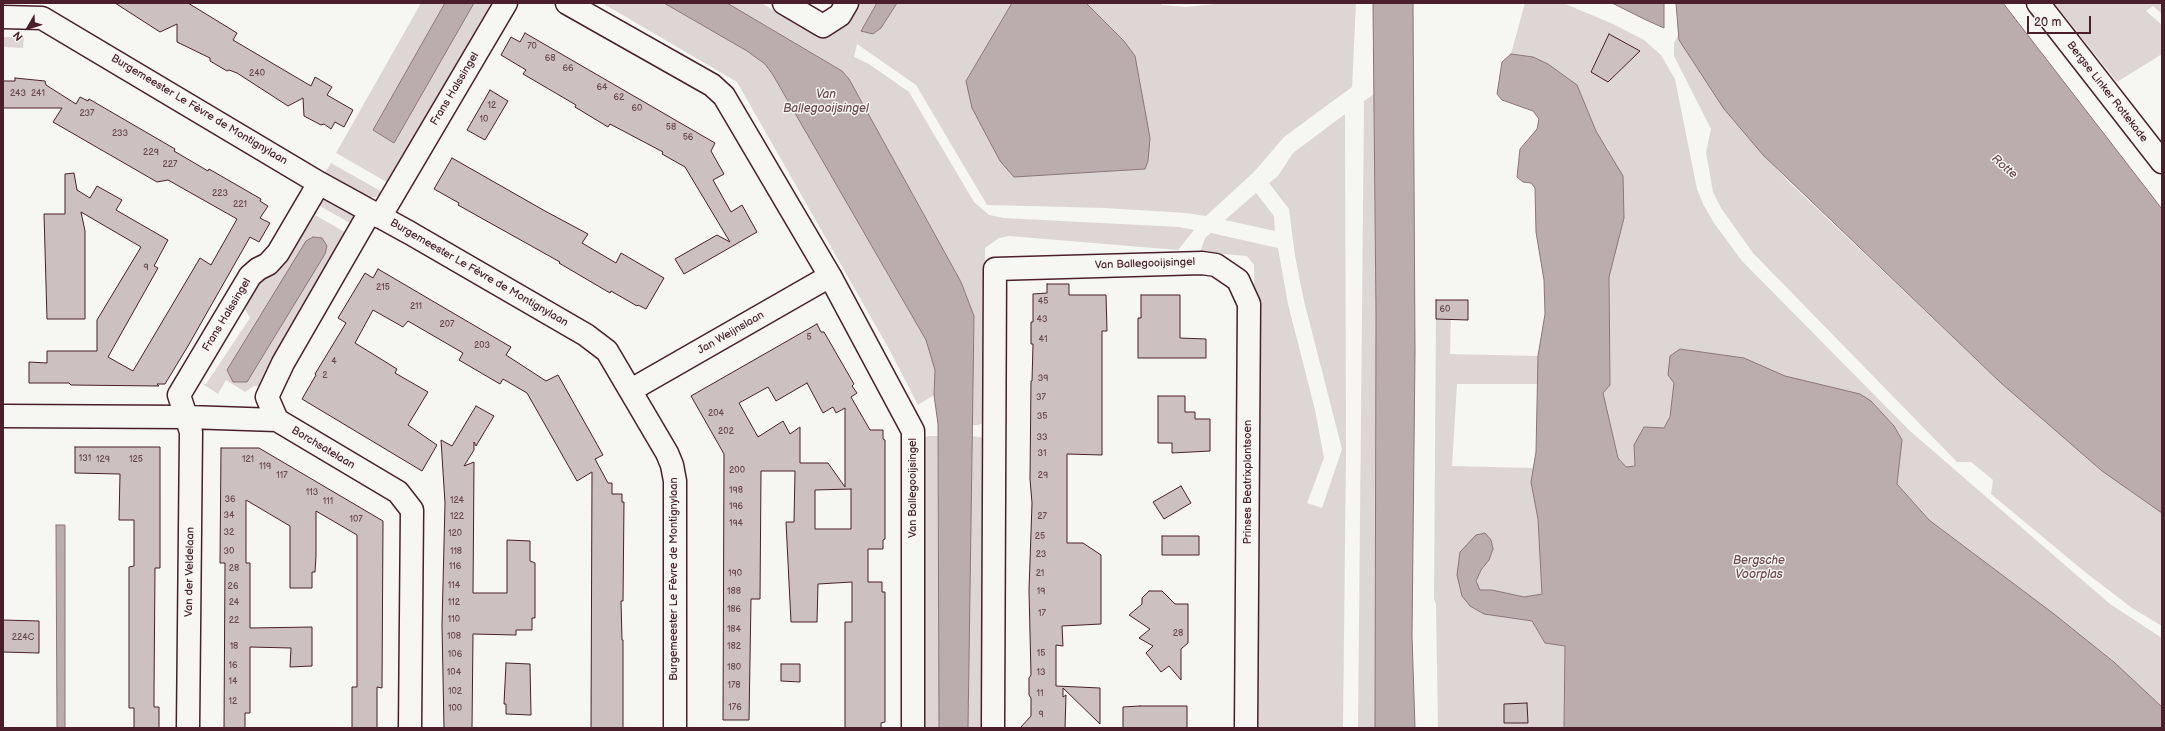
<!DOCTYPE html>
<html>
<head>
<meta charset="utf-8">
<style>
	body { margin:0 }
	#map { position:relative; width:2165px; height:731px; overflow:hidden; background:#f6f6f2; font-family:"Balsamiq Sans",sans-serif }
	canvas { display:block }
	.frame { position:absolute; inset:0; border:4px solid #4a1f2b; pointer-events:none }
	.north { position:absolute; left:8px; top:8px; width:40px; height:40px; -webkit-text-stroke:3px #f6f6f2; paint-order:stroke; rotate:231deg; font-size:11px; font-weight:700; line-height:16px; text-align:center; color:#4a1f2b }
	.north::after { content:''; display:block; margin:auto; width:14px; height:18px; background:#4a1f2b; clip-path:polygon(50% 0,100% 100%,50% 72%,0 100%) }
	.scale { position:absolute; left:2027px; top:16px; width:64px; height:18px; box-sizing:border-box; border:2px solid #4a1f2b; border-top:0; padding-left:5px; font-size:12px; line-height:14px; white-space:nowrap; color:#4a1f2b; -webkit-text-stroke:3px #f6f6f2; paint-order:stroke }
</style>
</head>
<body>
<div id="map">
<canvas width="2165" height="731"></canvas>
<div class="frame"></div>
<div class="north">N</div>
<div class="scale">20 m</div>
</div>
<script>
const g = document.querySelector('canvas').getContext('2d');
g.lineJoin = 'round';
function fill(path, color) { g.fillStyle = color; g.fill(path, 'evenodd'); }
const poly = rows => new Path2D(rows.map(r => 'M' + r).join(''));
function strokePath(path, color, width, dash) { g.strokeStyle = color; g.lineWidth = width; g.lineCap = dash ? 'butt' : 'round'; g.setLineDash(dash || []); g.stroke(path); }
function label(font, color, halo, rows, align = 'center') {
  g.font = font + ' "Balsamiq Sans",sans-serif'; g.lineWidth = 3; g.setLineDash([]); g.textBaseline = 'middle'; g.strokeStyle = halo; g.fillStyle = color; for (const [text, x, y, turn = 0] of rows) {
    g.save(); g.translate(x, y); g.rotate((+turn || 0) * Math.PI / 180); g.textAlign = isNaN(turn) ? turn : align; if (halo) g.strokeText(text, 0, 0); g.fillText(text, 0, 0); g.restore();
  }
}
const green = poly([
	[421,3,445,3,373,130,394,143,474,3,496,3,390,184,336,153],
	[602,3,664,3,747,51,765,64,773,75,926,340,935,370,934,395,918,405,889,349,737,82],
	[727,3,761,3,821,37,847,24,859,3,877,3,861,30,873,34,881,28,897,3,1012,3,966,81,1117,169,1144,169,1148,161,1150,138,1124,41,1086,3,1161,3,1162,5,1186,7,1225,3,1356,3,1352,87,1284,137,1254,172,1206,216,1186,213,1105,208,987,205,916,85,857,44,854,57,869,64,909,92,974,202,989,215,1004,218,1179,227,1194,230,1178,250,1009,236,999,238,985,248,986,422,978,425,971,425,974,316,961,282,849,79,842,71],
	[1525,3,1563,3,1613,24,1644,40,1661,55,1675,79,1697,189,1703,204,1714,223,1742,261,1910,431,2110,604,2162,638,2162,707,2115,663,2054,614,1929,520,1897,484,1902,440,1894,426,1871,401,1785,376,1744,358,1680,349,1670,417,1664,429,1634,445,1635,466,1626,467,1618,458,1603,393,1610,385,1609,277,1624,218,1608,149,1596,131,1577,85,1548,64,1533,57,1511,54],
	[2054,3,2162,3,2162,14,2153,6,2146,11,2162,25,2162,54,2117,82],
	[1678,35,1679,40,1731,118,1763,155,1794,187,2001,383,2102,471,2162,513,2162,626,2132,608,2085,572,1991,494,1993,480,1971,462,1957,462,1753,253,1721,208,1713,192,1706,152,1711,129,1674,56,1674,43],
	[3,37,24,37,23,48,3,47],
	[1374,94,1376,314,1375,728,1358,728,1364,101],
	[1345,114,1346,451,1343,728,1256,728,1254,265,1247,256,1200,252,1205,238,1211,233,1278,248,1288,304,1315,410,1324,458,1307,503,1322,508,1342,449,1304,301,1295,256,1289,209,1269,183,1278,176,1293,153],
	[331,163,384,193,376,197,364,197,324,174],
	[1256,193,1274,216,1275,231,1225,220],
	[331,198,350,209,356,217,355,226,315,203],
	[308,211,350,235,261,387,254,386,245,392,226,380,218,394,203,384,206,384,250,318,241,302],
	[1436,305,1451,314,1450,354,1538,356,1538,384,1457,384,1452,466,1533,468,1531,482,1538,519,1542,594,1524,597,1492,590,1480,591,1476,581,1481,570,1489,560,1460,552,1484,614,1532,621,1545,643,1565,646,1564,728,1438,728,1436,604,1434,599],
	[928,436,938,436,939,728,923,728,923,438],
	[972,436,986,438,984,728,968,728]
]);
const water = poly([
	[445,3,474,3,394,143,373,130,445,3],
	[664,3,727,3,842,71,849,79,961,282,974,316,968,728,939,728,938,424,934,395,935,370,926,340,773,75,765,64,747,51,664,3],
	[877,3,897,3,881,28,873,34,861,31,877,3],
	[1012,3,1086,3,1124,41,1135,56,1150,138,1148,161,1145,169,1014,177,1000,161,972,108,966,81,1012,3],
	[1373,3,1413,3,1415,352,1412,636,1415,728,1375,728,1376,314,1373,3],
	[1612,3,1664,3,1664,28,1646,20,1612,3],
	[1676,3,2003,3,2162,209,2162,513,2102,471,2001,383,1763,155,1724,109,1679,40,1676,3],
	[1511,54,1533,57,1548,64,1577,85,1596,131,1623,176,1624,218,1609,277,1610,385,1603,393,1618,458,1626,467,1635,466,1634,445,1644,427,1664,428,1670,417,1674,383,1668,375,1670,356,1680,349,1744,358,1785,376,1860,394,1871,401,1894,426,1902,440,1897,484,1929,520,2054,614,2115,663,2162,707,2162,728,1564,728,1565,646,1545,643,1532,621,1484,614,1470,606,1462,596,1457,575,1460,552,1476,535,1485,533,1491,540,1493,549,1489,560,1481,570,1476,581,1480,590,1492,590,1524,597,1542,594,1538,519,1531,482,1536,452,1538,356,1545,314,1544,280,1536,232,1535,188,1531,183,1523,182,1517,177,1520,149,1537,129,1539,119,1533,111,1502,100,1497,94,1502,62,1511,54],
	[313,237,322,238,327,246,325,254,247,382,233,382,227,370,306,241,313,237],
	[56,525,65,525,65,728,57,728,56,525]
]);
const building = poly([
	[115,3,188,3,237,33,233,40,294,76,311,86,315,77,332,87,327,95,353,110,344,127,335,122,331,129,324,124,321,125,304,116,303,98,288,106,237,73,229,70,227,71,210,61,210,58,177,42,177,24,160,32,115,3],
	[525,33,715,143,711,151,724,174,713,180,731,212,742,205,757,232,684,274,675,259,717,235,730,242,685,167,662,154,663,152,610,124,608,127,575,107,576,105,523,74,526,70,501,55,511,37,520,42,525,33],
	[1609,34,1640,51,1608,82,1591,72,1609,34],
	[15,78,45,81,46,85,76,104,80,97,88,101,89,99,175,149,174,151,208,171,209,169,261,199,260,201,268,206,260,218,270,223,259,242,250,237,188,346,165,384,157,384,159,386,71,385,69,383,29,383,29,362,47,363,47,351,97,351,97,320,141,247,81,212,85,231,85,319,47,319,44,214,65,214,65,174,74,173,77,190,90,198,97,186,122,200,116,210,168,240,154,266,158,268,108,357,133,371,200,258,211,265,237,219,168,180,157,182,53,122,62,108,3,108,3,81,15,81,15,78],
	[490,90,508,101,485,140,467,130,490,90],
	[452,158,545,211,588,234,582,243,616,263,621,253,664,278,646,309,638,305,637,306,611,291,610,293,559,263,560,262,458,205,459,203,434,189,452,158],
	[378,269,511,347,506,355,546,381,558,375,603,455,595,459,608,483,612,483,612,494,622,494,622,502,624,502,623,601,621,601,622,640,623,640,623,728,591,728,592,472,577,481,527,393,503,379,500,384,459,360,463,353,408,321,403,327,373,310,355,343,397,369,395,373,428,392,408,425,437,445,422,471,302,399,316,375,315,374,346,323,338,318,365,273,373,278,378,269],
	[1047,284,1069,284,1069,295,1106,295,1107,331,1102,331,1102,455,1067,454,1067,543,1083,543,1101,555,1101,624,1062,626,1063,646,1056,645,1056,686,1100,688,1100,724,1063,688,1063,697,1066,695,1065,728,1020,728,1031,716,1031,698,1029,695,1029,678,1031,675,1029,590,1032,503,1030,479,1031,381,1032,381,1033,344,1031,344,1031,322,1033,322,1033,294,1047,293,1047,284],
	[1141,295,1180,295,1180,338,1206,339,1206,358,1138,358,1138,318,1141,318,1141,295],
	[1436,300,1468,300,1468,320,1436,319,1436,300],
	[817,324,821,332,824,332,854,384,852,386,857,393,851,397,870,430,883,430,883,439,885,440,885,539,883,540,883,549,868,549,868,582,882,582,882,592,885,592,885,722,881,723,881,728,845,728,845,622,852,622,852,582,818,584,817,622,791,622,786,522,794,522,795,471,761,471,760,599,751,599,749,720,723,720,724,454,691,396,817,324],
	[807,383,823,413,833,407,836,413,845,408,845,487,828,463,800,463,800,427,790,434,783,421,758,437,739,403,768,387,776,401,807,383],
	[851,489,851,529,815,529,815,490,851,489],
	[1158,396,1185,396,1185,412,1195,412,1195,419,1210,419,1210,451,1172,453,1172,443,1158,443,1158,396],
	[476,406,494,416,476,446,474,442,474,450,464,466,474,462,473,593,507,593,507,540,530,541,530,561,535,563,535,618,532,618,532,630,516,630,516,635,473,634,472,728,444,728,442,625,445,503,441,440,452,446,476,406],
	[75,447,160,447,160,568,155,568,154,690,154,707,159,707,159,728,134,728,134,708,129,708,129,567,134,566,134,520,119,520,120,474,75,473,75,447],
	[221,448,259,448,383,521,382,688,377,687,377,728,352,728,352,687,357,687,357,535,316,511,316,556,315,572,312,572,312,588,290,588,290,526,246,500,246,563,250,563,250,628,312,627,312,666,290,667,291,648,250,647,250,713,245,713,245,728,224,728,225,563,220,563,221,448],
	[1181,486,1191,503,1164,519,1153,502,1181,486],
	[1162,536,1199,536,1199,555,1162,555,1162,536],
	[1149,591,1162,591,1175,604,1188,604,1188,643,1181,649,1181,680,1169,666,1161,672,1146,653,1153,646,1139,638,1150,629,1129,615,1142,604,1142,598,1149,591],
	[3,620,39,621,39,653,3,652,3,620],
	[506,663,530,664,531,715,506,714,506,704,504,704,506,663],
	[781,664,800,664,800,682,781,681,781,664],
	[1527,703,1528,723,1504,723,1504,704,1527,703],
	[1140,706,1187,706,1187,728,1123,728,1123,707,1140,706]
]);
const minor = poly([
	[567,3,712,85,724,96,830,276,913,431,913,728],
	[784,3,823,26,840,15,847,3],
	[2038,3,2162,162],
	[3,17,42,18,319,183,410,233,586,335,607,351,667,453,672,465,675,481,675,728],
	[380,217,506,3],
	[631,390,830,276],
	[3,416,187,417,277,420,398,492,412,510,410,728],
	[277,420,267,397,283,363,370,212],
	[188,728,191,432,179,395,250,276,258,269,268,264,278,253,319,183],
	[993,728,995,269,1202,263,1216,265,1238,280,1249,304,1246,728]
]);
const numberNames = [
	["70",532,47],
	["68",550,59],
	["66",568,69],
	["240",257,74],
	["64",602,88],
	["243",18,94],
	["241",38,94],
	["62",619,98],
	["12",492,106],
	["60",637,109],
	["237",87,114],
	["10",484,120],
	["58",671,128],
	["233",120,134],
	["56",688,138],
	["229",151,153],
	["227",170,165],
	["223",220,194],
	["221",240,205],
	["9",146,268],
	["215",383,288],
	["45",1043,302],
	["211",416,307],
	["60",1445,310],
	["43",1042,320],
	["207",447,325],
	["5",809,338],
	["41",1043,340],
	["203",482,346],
	["4",334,362],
	["2",325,376],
	["39",1043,379],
	["37",1041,398],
	["204",716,414],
	["35",1042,417],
	["202",726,432],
	["33",1042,438],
	["31",1042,454],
	["131",85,459],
	["129",103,460],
	["125",136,460],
	["121",248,460],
	["119",265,467],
	["200",737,471],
	["117",282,476],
	["29",1043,476],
	["198",736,491],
	["113",312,493],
	["36",230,500],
	["124",457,501],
	["111",328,502],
	["196",736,507],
	["34",229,516],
	["122",457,517],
	["27",1042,517],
	["107",356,520],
	["194",736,524],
	["32",229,533],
	["120",455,534],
	["25",1040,537],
	["30",229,552],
	["118",456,552],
	["23",1041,555],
	["116",455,567],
	["28",234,569],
	["190",735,574],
	["21",1040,574],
	["114",454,586],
	["26",233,587],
	["188",734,592],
	["19",1041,592],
	["24",234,603],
	["112",454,603],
	["186",734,610],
	["17",1042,614],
	["110",454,620],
	["22",234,621],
	["184",734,630],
	["28",1178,634],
	["108",454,637],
	["224C",23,638],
	["18",234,647],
	["182",734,647],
	["15",1041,654],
	["106",455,655],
	["16",233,666],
	["180",734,668],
	["104",454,673],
	["13",1041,673],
	["14",233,682],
	["178",734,686],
	["102",455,692],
	["11",1040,694],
	["12",233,702],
	["176",735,708],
	["100",455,709],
	["9",1041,715]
];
const streetNames = [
	["Frans Halssingel",455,89,-59],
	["Bergse Linker Rottekade",2107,92,52],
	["Burgemeester Le Fèvre de Montignylaan",199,110,31],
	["Van Ballegooijsingel",1145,264,-2],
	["Burgemeester Le Fèvre de Montignylaan",479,273,30],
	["Frans Halssingel",227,315,-59],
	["Jan Weijnslaan",731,333,-30],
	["Borchsatelaan",323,448,31],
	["Prinses Beatrixplantsoen",1248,482,-90],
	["Van Ballegooijsingel",913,488,-90],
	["Van der Veldelaan",190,572,-89],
	["Burgemeester Le Fèvre de Montignylaan",674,579,-90]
];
const waterNames = [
	["Van",826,95],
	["Ballegooijsingel",826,109],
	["Rotte",2004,167,41],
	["Bergsche",1759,561],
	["Voorplas",1759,575]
];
fill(green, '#ddd6d5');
fill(water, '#bbadae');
strokePath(water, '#8e747a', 1);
fill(building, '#ccc1c0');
strokePath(building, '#4a1f2b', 1);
strokePath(minor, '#4a1f2b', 25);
strokePath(minor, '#f6f6f2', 22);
label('9px', '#6a4850', null, numberNames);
label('11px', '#4a1f2b', '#f6f6f2', streetNames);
label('italic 12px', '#6c4a52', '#f6f6f2', waterNames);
</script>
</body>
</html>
